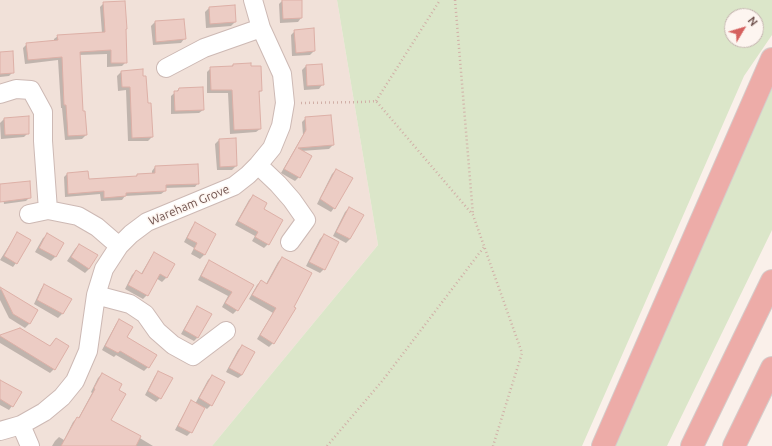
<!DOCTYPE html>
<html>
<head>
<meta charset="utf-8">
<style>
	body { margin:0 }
	#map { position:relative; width:772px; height:446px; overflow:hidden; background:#faf0ea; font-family:Ubuntu,sans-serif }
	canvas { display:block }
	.north { position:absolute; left:724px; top:8px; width:40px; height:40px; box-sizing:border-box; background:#fdf5f0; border:1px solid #c5b5b0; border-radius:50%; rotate:52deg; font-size:11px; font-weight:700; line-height:16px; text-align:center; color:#725550 }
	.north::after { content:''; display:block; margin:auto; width:14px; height:18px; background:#d5605e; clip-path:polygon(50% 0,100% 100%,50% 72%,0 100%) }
</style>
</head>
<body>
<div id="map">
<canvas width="772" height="446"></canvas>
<div class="north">N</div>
</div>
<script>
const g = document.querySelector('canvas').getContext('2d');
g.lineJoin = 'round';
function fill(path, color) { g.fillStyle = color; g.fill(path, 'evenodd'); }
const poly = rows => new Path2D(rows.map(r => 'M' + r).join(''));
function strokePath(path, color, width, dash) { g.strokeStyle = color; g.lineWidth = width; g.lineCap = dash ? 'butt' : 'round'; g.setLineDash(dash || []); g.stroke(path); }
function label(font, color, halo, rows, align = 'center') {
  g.font = font + ' Ubuntu,sans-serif'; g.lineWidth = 3; g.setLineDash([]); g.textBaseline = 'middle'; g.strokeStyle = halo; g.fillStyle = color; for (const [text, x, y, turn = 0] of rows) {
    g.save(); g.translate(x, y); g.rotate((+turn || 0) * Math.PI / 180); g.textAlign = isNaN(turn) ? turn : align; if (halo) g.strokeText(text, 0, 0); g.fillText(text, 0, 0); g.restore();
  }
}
const residential = poly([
	[0,0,337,0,378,245,212,446,0,446]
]);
const green = poly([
	[337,0,772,0,772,35,744,76,641,312,582,446,212,446,378,245],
	[732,16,756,16,756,40,732,40],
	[772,88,772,230,667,446,614,446]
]);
const shadow = poly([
	[283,0,301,0,301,18,298,22,280,23,279,4],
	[104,3,126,62,122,66,107,67,107,54,79,55,82,112,86,135,82,139,65,140,62,108,61,108,58,60,25,64,23,48,27,44,54,41,54,39,58,36,102,33,100,7],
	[209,8,235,22,231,26,206,28,205,12],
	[183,20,184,39,181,43,153,45,151,26,155,22],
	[313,29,314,51,310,55,292,56,291,35,295,31],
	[0,53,13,72,9,76,0,77],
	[233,65,261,91,258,93,260,129,256,132,230,134,228,93,207,93,207,72,211,68,230,67],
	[306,66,322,85,319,89,304,90,302,70],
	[121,72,147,104,152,137,148,141,128,141,126,90,118,91,117,76],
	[179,89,203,110,199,113,171,114,171,96],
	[28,117,28,133,24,137,1,139,0,123,4,119],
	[306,118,333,145,329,149,301,151,299,177,295,181,281,173,303,135,302,122],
	[219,140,236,166,232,170,217,170,215,144],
	[155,167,198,183,195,187,165,188,165,191,161,194,125,196,122,200,101,201,100,194,65,197,64,177,67,174,88,180,135,177,137,175,152,175,152,171],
	[336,170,334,208,331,212,317,204,332,174],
	[2,188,30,197,26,201,4,204],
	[253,196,262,209,268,244,264,248,252,241,255,236,235,225,249,200],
	[349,208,350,239,346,243,333,236,345,212],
	[195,224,215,234,204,255,200,259,191,254,194,248,184,242,192,227],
	[18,234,16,263,13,267,0,260,14,238],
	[47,235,62,243,55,257,51,261,35,252,43,238],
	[324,235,324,269,320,273,306,266,320,239],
	[79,245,89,269,85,273,67,261,75,249],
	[155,253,174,264,166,278,162,282,156,278,147,295,143,299,125,289,132,275,136,271,141,274,151,257],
	[282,258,273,343,269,347,257,339,273,313,249,299,257,285,261,281,266,284,278,262],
	[209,262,252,285,237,310,233,314,222,307,228,296,198,280,206,265],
	[44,285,70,299,62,314,58,318,34,304,41,289],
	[0,289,37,310,29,324,25,328,9,318,0,300],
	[198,307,198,337,194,341,181,334,194,311],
	[119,320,126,338,148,367,144,371,116,355,114,357,102,350,116,324],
	[0,336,49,347,56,339,54,369,50,373,0,343],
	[242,346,242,375,238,378,226,372,238,350],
	[159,372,160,398,156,402,145,395,155,376],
	[102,374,117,391,110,420,153,446,52,446,55,441,59,437,64,440,73,422,77,418,78,419,92,393,91,392,98,378],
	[212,376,211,405,207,409,204,407,191,432,187,436,175,430,188,406,191,402,195,404,208,380],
	[0,381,12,406,9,410,0,405]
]);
const building = poly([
	[282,0,302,0,302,18,283,19,282,0],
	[125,1,127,29,126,29,127,63,111,63,111,50,80,52,83,111,85,111,87,135,68,136,66,105,64,105,62,57,28,60,26,43,58,40,57,35,105,32,103,2,125,1],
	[235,5,236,22,210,24,209,7,235,5],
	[184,19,186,39,156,42,155,21,184,19],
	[314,28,315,51,296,53,294,30,314,28],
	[13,51,14,73,0,74,0,52,13,51],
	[251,63,251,66,261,66,262,91,259,91,261,129,234,130,232,90,211,90,210,67,233,66,233,64,251,63],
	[322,64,324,85,307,86,306,65,322,64],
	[143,69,143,76,146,76,148,103,151,103,153,137,132,138,130,87,122,87,121,71,143,69],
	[203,87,204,110,175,111,174,91,178,91,179,88,203,87],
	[331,115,334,145,298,148,312,156,300,178,284,169,306,130,305,117,331,115],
	[29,116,29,134,5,135,4,118,29,116],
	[236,138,237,166,220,167,219,139,236,138],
	[198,164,199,184,166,185,166,191,126,193,126,196,104,198,104,191,68,194,67,173,88,171,89,179,137,176,137,174,155,173,155,166,198,164],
	[336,169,353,178,335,209,320,199,336,169],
	[30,181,31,198,0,202,0,184,30,181],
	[253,195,267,203,264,209,283,220,269,245,255,237,258,232,238,221,253,195],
	[349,207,364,215,350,239,336,232,349,207],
	[195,222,216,234,205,255,194,249,197,243,187,238,195,222],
	[17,232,31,240,17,264,4,256,17,232],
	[47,233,64,243,56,257,39,248,47,233],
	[324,234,339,242,325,270,309,262,324,234],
	[79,244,98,255,89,269,71,257,79,244],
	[154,252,175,264,167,278,160,274,148,296,128,285,136,270,142,274,154,252],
	[282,257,312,273,294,307,296,308,274,344,260,335,276,308,252,295,261,280,267,284,282,257],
	[209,260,254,285,238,311,225,303,232,292,201,276,209,260],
	[44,284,72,299,63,314,37,300,44,284],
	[0,287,38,310,30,324,13,314,0,287],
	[197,306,212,314,198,338,184,330,197,306],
	[119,319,133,327,127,337,157,355,149,368,120,351,118,353,105,346,119,319],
	[20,328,50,346,56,338,69,346,55,370,0,336,0,335,20,328],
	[242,345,255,352,242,375,229,368,242,345],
	[158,371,173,378,161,399,148,391,158,371],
	[102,373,122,384,119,390,126,394,111,420,141,436,136,446,61,446,77,417,79,418,95,389,94,388,102,373],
	[212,375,225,382,212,406,199,398,212,375],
	[0,380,22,392,13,407,0,399,0,380],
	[191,400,205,408,192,433,178,426,191,400]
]);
const path = poly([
	[455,0,473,215],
	[376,101,440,0],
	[301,103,363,102,376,101,473,215,522,353,493,446],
	[327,446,383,380,484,247]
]);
const minor = poly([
	[166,68,204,48,261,28],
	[0,94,16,89,31,90,43,112,43,141,48,210,78,216,97,227,119,246],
	[258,165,278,184,292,200,306,220,290,242],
	[29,214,48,210],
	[96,295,130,304,145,314,157,331,173,345,193,356,226,331],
	[21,425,30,446],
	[0,431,21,425,44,412,62,397,75,381,88,351,96,295,104,269,119,246,131,234,147,222,234,186,248,175,258,165,272,148,281,126,285,103,282,74,261,28,253,0]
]);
const highway = poly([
	[603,446,772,59],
	[692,446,772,281],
	[734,446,772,368]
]);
const streetNames = [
	["Wareham Grove",189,205,-23]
];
fill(residential, '#f1e1d9');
fill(green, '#dbe6c9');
fill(shadow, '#0003');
fill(building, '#ecccc4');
strokePath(building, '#ddb0a7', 1);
strokePath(minor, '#cdb9b4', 20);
strokePath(highway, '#d5ccca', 24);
strokePath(path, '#d1afa7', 2.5, [1, 3]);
strokePath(minor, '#fff', 18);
strokePath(highway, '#edaca8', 22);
label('12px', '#725550', '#fdf5f0', streetNames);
</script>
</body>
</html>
